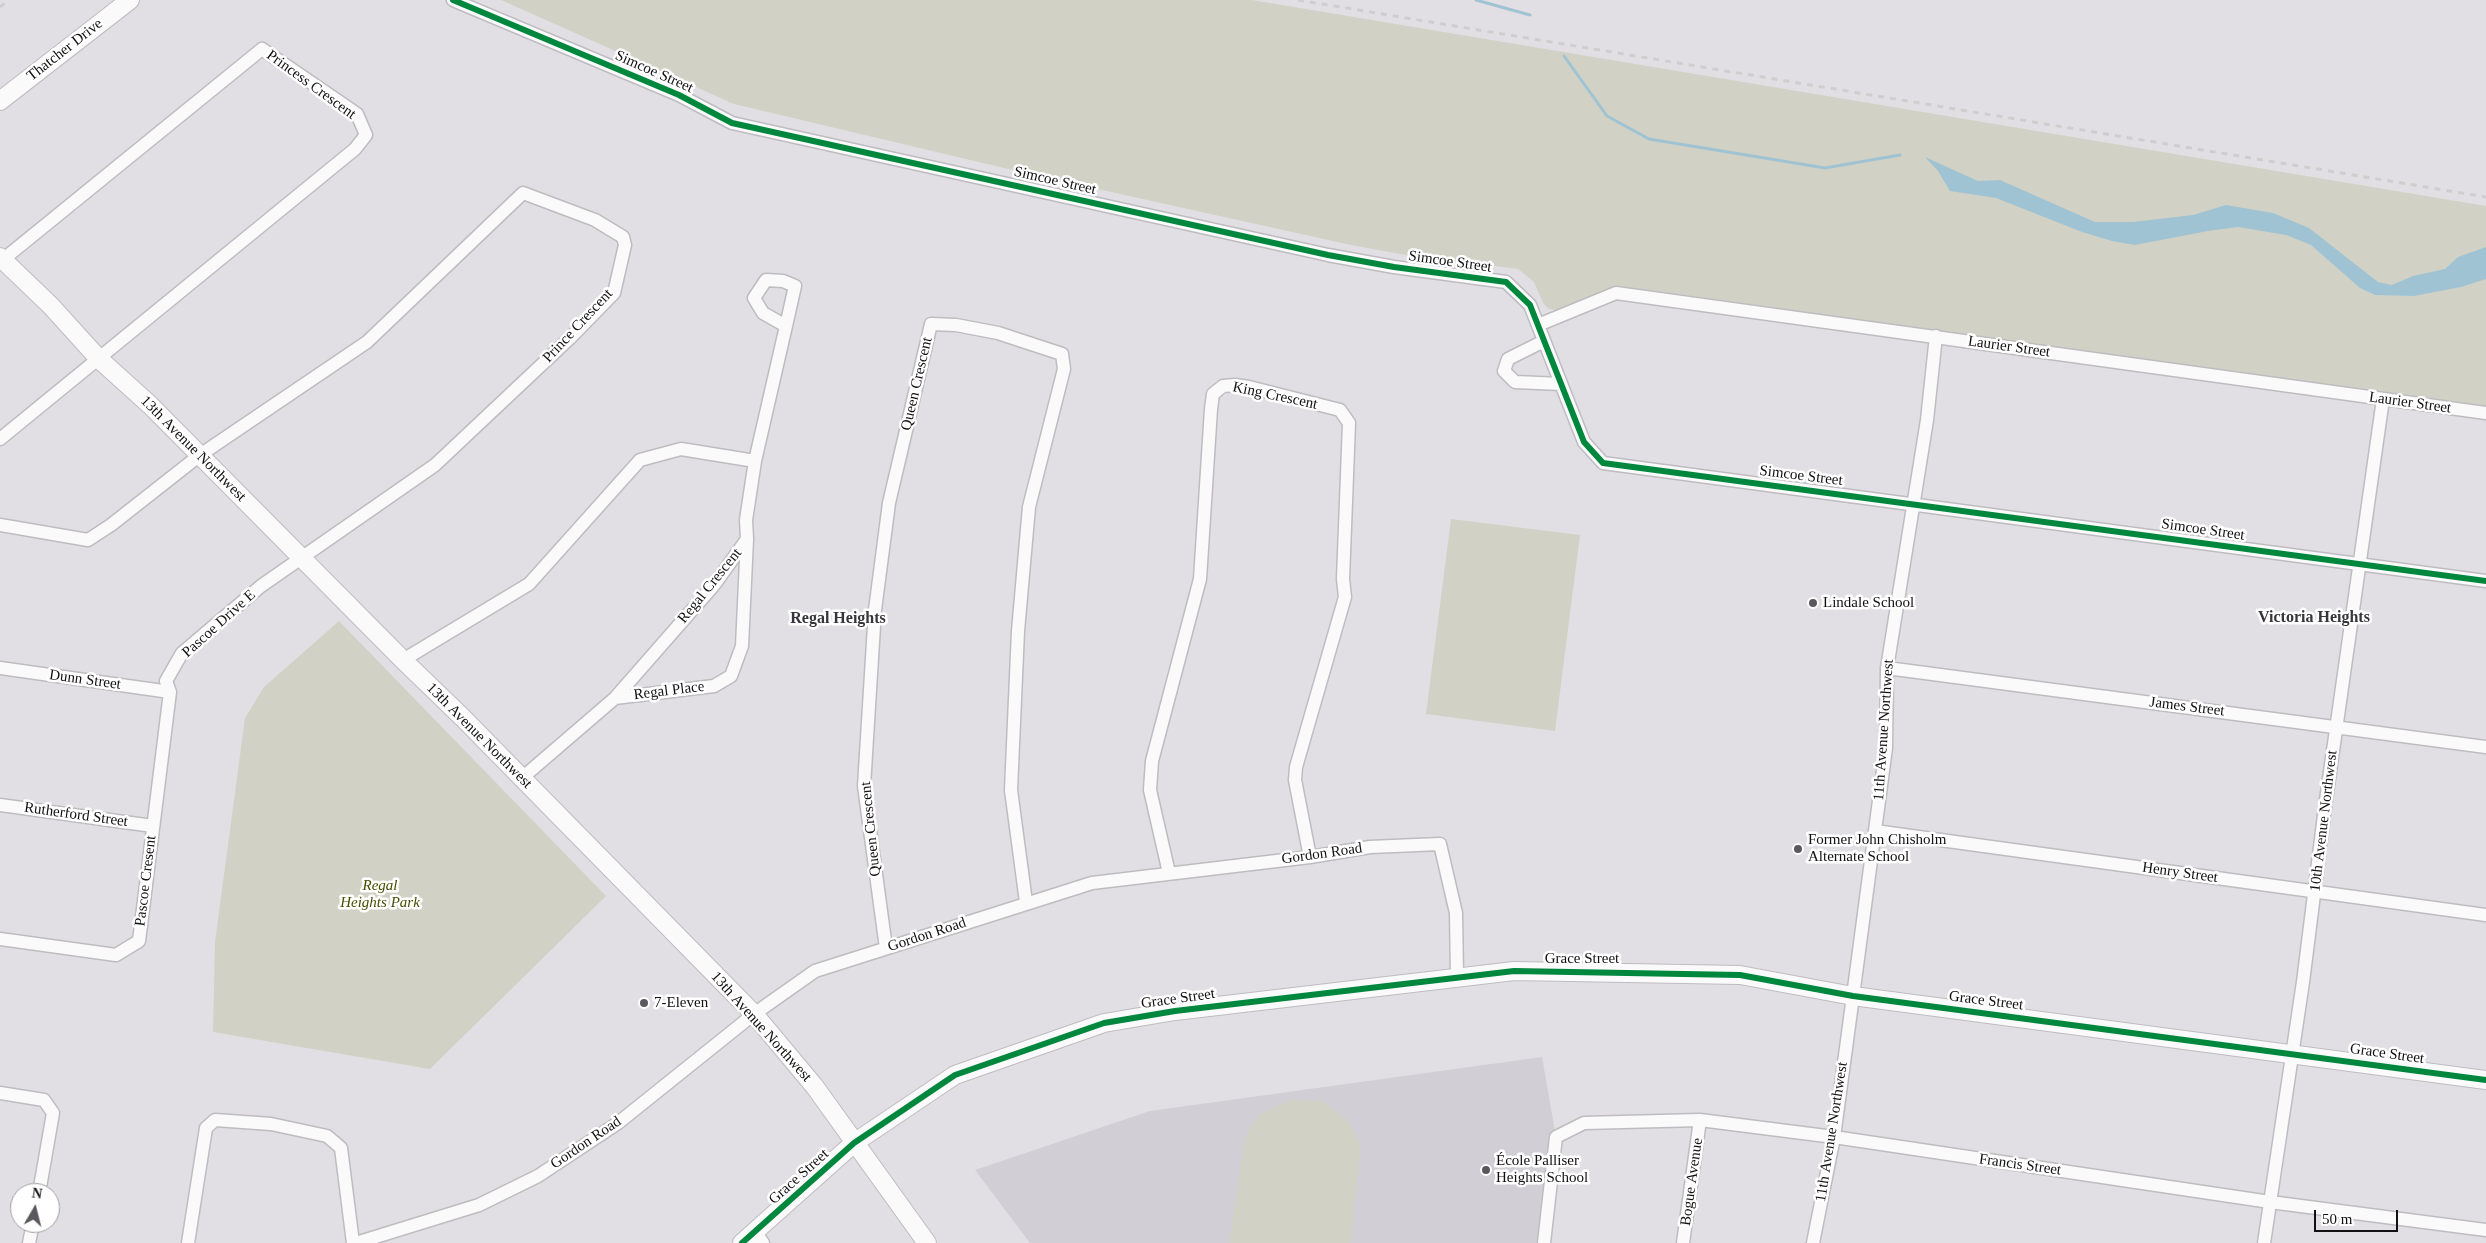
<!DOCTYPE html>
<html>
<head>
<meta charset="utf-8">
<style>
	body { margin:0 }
	#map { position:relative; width:2486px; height:1243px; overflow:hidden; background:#e1dfe4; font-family:Georgia,serif }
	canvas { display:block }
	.north { position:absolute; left:10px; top:1183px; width:50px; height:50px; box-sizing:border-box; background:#fff; border:1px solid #a09fa0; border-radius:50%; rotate:8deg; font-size:14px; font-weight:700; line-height:20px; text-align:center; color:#111012 }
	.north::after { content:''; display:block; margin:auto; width:18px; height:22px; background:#5a585c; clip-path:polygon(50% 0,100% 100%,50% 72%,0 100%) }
	.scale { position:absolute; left:2314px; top:1210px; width:84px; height:22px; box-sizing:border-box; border:2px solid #111012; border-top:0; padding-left:6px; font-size:15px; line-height:18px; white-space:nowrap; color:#111012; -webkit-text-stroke:4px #fff; paint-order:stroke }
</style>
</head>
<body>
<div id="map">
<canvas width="2486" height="1243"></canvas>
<div class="north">N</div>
<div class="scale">50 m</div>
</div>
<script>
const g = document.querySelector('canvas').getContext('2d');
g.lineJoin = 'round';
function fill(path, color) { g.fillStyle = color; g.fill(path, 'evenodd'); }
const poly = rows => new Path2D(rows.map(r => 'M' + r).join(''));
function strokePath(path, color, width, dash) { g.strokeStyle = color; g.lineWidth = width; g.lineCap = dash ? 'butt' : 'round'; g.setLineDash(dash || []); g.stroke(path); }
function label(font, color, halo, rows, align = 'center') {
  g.font = font + ' Georgia,serif'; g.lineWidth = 5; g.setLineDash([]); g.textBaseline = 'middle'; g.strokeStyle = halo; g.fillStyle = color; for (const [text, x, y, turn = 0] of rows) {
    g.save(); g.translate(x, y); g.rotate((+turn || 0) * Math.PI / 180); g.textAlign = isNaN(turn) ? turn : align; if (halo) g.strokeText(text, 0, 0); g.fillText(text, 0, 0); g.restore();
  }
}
const built = poly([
	[1542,1057,1556,1137,1544,1243,1030,1243,975,1170,1150,1111]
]);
const green = poly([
	[501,0,1252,0,2486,206,2486,408,1671,293,1620,289,1602,292,1557,310,1549,309,1543,303,1534,282,1518,269,1400,254,1351,245,1025,173,734,104],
	[1451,519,1580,535,1555,731,1426,714],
	[339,621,606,896,430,1069,213,1032,215,942,245,718,264,687],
	[1289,1100,1323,1101,1347,1120,1361,1145,1351,1243,1229,1243,1244,1141,1257,1116]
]);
const water = poly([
	[1925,157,1978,181,2000,180,2095,222,2133,222,2193,215,2226,205,2273,213,2309,228,2378,282,2392,285,2413,276,2445,269,2458,257,2486,247,2486,279,2461,287,2414,296,2375,295,2360,288,2311,245,2286,235,2238,227,2208,231,2135,245,2112,241,2082,232,1996,198,1950,191,1938,171]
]);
const stream = poly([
	[1476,0,1530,15],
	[1564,56,1607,116,1649,139,1825,168,1900,155]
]);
const street = poly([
	[453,0,679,95,732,123,1328,255,1394,267,1506,282,1530,305,1584,442,1603,463,2486,581],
	[0,262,262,49,357,114,366,135,355,149,0,439],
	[1538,325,1616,293,2486,413],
	[1544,341,1508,359,1504,371,1515,382,1561,384],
	[755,461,786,326,763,313,754,298,766,280,783,281,795,286,786,326],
	[0,525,88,540,111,525,200,455,367,342,523,193,595,220,623,237,625,245,614,293,570,338,435,465,261,586,182,653,166,681,170,692,139,941,116,955,0,939],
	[403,660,529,584,640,460,681,449,755,461,746,520,747,539,714,585,615,698,522,778],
	[0,668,170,692],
	[1887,668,2486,747],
	[615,698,714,686,731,676,742,646,747,539],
	[0,805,153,826],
	[1875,831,2486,915],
	[1169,873,1150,790,1152,761,1200,579,1211,409,1213,394,1223,386,1235,385,1249,387,1340,410,1349,423,1343,579,1345,597,1296,767,1295,780,1310,857],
	[886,948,864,786,875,610,889,503,931,324,956,325,998,333,1062,354,1064,369,1029,507,1018,631,1011,790,1026,902],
	[0,1093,44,1100,53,1113,39,1193],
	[756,1233,763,1243],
	[29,1243,33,1223],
	[188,1243,206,1128,215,1120,271,1124,327,1136,341,1148,353,1243],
	[356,1243,479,1205,538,1176,618,1123,754,1014,815,971,1092,883,1310,857,1370,847,1440,844,1456,913,1457,977],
	[1544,1243,1556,1137,1584,1123,1700,1120,1834,1137,2270,1202,2486,1230],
	[1683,1243,1700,1120],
	[1813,1243,1834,1137,1853,996,1886,748,1887,668,1927,420,1936,336],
	[2264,1243,2303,982,2325,807,2383,399]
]);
const secondary = poly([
	[0,101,130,0],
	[0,257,51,306,99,359,150,405,403,660,462,717,754,1014,815,1087,927,1243],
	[742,1243,854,1143,955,1075,1104,1023,1175,1011,1514,971,1740,975,1853,996,2486,1080]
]);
const rail = poly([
	[1298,0,2486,197],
	[0,7,9,0]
]);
const cycleway = poly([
	[453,0,679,95,732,123,1328,255,1394,267,1506,282,1530,305,1584,442,1603,463,2486,581],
	[742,1243,854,1143,955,1075,1104,1023,1175,1011,1514,971,1740,975,1853,996,2486,1080]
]);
const markers = [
	[1813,603,5,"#5a585c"],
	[1798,849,5,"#5a585c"],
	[644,1003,5,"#5a585c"],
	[1486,1170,5,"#5a585c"]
];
const streetNames = [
	["Thatcher Drive",65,50,-38],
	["Simcoe Street",654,72,24],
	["Princess Crescent",311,85,36],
	["Simcoe Street",1055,181,13],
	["Simcoe Street",1450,262,8],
	["Prince Crescent",578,326,-47],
	["Laurier Street",2009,347,8],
	["Queen Crescent",917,384,-77],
	["King Crescent",1275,396,12],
	["Laurier Street",2410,403,8],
	["13th Avenue Northwest",193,449,45],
	["Simcoe Street",1801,476,7],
	["Simcoe Street",2203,530,8],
	["Regal Crescent",710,586,-51],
	["Pascoe Drive E",219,624,-42],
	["Dunn Street",85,680,8],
	["Regal Place",669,691,-7],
	["James Street",2187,707,7],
	["11th Avenue Northwest",1884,730,-86],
	["13th Avenue Northwest",479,736,45],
	["Rutherford Street",76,815,8],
	["10th Avenue Northwest",2324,821,-83],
	["Queen Crescent",871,829,-96],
	["Gordon Road",1322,854,-8],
	["Henry Street",2180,873,8],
	["Pascoe Cresent",146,881,-83],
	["Gordon Road",927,935,-18],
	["Grace Street",1582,959],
	["Grace Street",1178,999,-8],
	["Grace Street",1986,1001,7],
	["13th Avenue Northwest",761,1027,48],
	["Grace Street",2387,1054,8],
	["11th Avenue Northwest",1832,1132,-81],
	["Gordon Road",586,1143,-34],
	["Francis Street",2020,1165,8],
	["Grace Street",799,1177,-42],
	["Bogue Avenue",1692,1182,-82]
];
const poiNames = [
	["Lindale School",1823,603],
	["Former John Chisholm",1808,840],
	["Alternate School",1808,857],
	["7-Eleven",654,1003],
	["École Palliser",1496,1161],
	["Heights School",1496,1178]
];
const parkNames = [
	["Regal",380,886],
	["Heights Park",380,903]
];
const neighbourhoodNames = [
	["Victoria Heights",2314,618],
	["Regal Heights",838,619]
];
fill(built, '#d1ced6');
fill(green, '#d1d2c5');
fill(water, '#a0c3d3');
strokePath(stream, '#a0c3d3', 3);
strokePath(street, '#bebcc0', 15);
strokePath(secondary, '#bebcc0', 20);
strokePath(street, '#fafafb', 12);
strokePath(secondary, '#fafafb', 18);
strokePath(rail, '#cececf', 3, [6, 6]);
strokePath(cycleway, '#00873e', 6);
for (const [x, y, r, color] of markers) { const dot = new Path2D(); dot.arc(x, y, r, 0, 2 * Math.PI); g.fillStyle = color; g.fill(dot); strokePath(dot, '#fff', 2); }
label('15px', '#111012', '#fff', streetNames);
label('15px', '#111012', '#fff', poiNames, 'left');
label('italic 15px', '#474d00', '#fff', parkNames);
label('bold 16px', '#36353a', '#fff', neighbourhoodNames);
</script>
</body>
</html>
